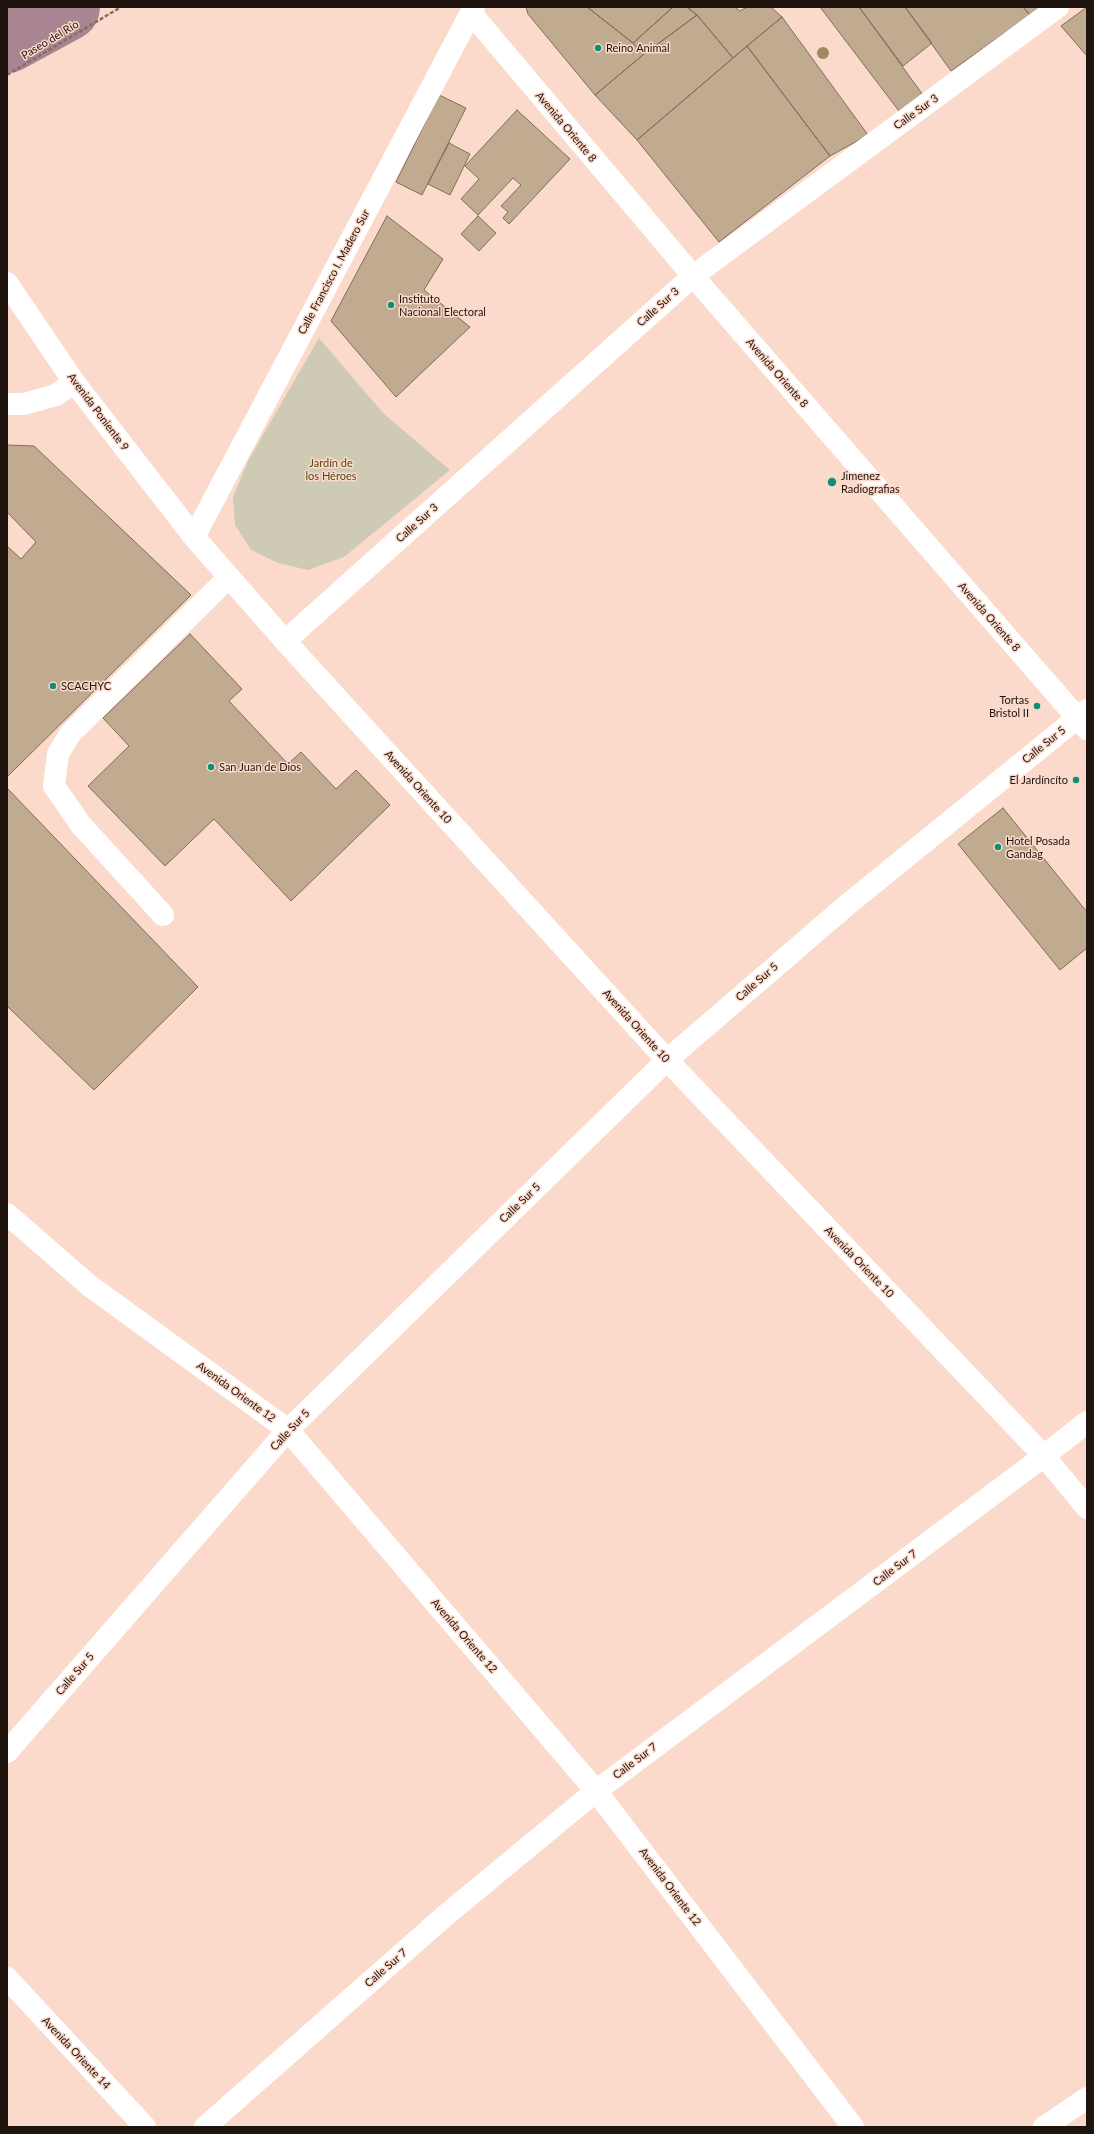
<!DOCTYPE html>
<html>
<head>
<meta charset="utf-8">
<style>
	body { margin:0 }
	#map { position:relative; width:1094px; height:2134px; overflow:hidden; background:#fbdacb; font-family:Lato,sans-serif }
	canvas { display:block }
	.frame { position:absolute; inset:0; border:8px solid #1e130d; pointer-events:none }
</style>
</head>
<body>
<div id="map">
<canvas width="1094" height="2134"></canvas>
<div class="frame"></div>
</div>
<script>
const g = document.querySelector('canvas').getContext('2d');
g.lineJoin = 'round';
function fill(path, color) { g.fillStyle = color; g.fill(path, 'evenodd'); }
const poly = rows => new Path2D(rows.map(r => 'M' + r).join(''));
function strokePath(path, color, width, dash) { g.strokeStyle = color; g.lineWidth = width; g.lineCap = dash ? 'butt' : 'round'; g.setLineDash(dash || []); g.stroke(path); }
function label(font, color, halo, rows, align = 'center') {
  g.font = font + ' Lato,sans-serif'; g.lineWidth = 3; g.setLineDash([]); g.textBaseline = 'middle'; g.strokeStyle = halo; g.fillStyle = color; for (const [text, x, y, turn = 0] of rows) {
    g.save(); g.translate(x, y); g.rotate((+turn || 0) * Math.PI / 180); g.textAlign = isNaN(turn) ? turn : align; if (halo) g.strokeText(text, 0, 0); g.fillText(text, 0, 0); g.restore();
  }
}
const green = poly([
	[319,338,383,413,450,470,344,557,308,570,278,563,251,550,235,525,233,497,248,461]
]);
const river = poly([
	[7,39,66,7]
]);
const building = poly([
	[526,7,587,7,633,43,644,54,595,95,528,14,526,7],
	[587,7,673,7,633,43,587,7],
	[673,7,687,7,697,15,644,54,633,43,673,7],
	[687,7,735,7,740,11,747,7,771,7,782,17,733,58,697,15,687,7],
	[820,7,859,7,923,95,899,111,820,7],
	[859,7,905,7,932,43,903,66,859,7],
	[905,7,1023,7,1030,15,951,71,905,7],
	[1023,7,1040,7,1030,15,1023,7],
	[1087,7,1087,56,1061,26,1087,7],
	[697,15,733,58,637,140,595,95,644,54,697,15],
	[782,17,868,135,830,156,747,46,782,17],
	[747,46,830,156,719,242,637,140,747,46],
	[439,95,466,108,422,195,396,182,439,95],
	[517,110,570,159,509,224,503,218,508,212,501,206,521,185,513,178,478,215,461,199,479,179,465,166,517,110],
	[449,143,470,154,450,195,428,184,449,143],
	[387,216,443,259,424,290,470,327,396,397,331,321,387,216],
	[478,216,496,233,479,251,461,234,478,216],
	[7,445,34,446,191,595,7,777,7,546,21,559,36,542,7,512,7,445],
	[190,634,242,689,229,701,288,764,301,752,336,789,356,770,390,805,291,901,214,819,165,866,88,786,129,746,103,718,190,634],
	[7,788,198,987,94,1090,7,1006,7,788],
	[1003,808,1087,912,1087,948,1060,970,958,844,1003,808]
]);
const path = poly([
	[7,75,121,7]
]);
const minor = poly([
	[471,13,693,276,1087,729],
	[7,283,74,382,194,537,285,641,667,1060,1044,1456,1087,1508],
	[7,404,24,404,56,395,74,382],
	[194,537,474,7],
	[285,641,693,276,1058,7],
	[163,915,81,825,54,786,58,754,70,734,229,577],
	[7,1214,90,1286,288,1430,596,1791,853,2127],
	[7,1752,288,1430,667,1060,847,905,1087,710],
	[7,1978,145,2127],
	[205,2127,446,1915,596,1791,1044,1456,1087,1422],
	[1044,2127,1087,2098]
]);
const trees = [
	[823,53]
];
const markers = [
	[598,48,4,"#118e73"],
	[391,305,4,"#118e73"],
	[832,482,5,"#118e73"],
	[53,686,4,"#118e73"],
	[1037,706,4,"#118e73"],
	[211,767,4,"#118e73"],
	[1076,780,4,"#118e73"],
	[998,847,4,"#118e73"]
];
const streetNames = [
	["Paseo del Río",50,40,-31],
	["Calle Sur 3",916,112,-36],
	["Avenida Oriente 8",566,127,50],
	["Calle Francisco I. Madero Sur",334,272,-62],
	["Calle Sur 3",658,307,-42],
	["Avenida Oriente 8",777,373,49],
	["Avenida Poniente 9",98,412,53],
	["Calle Sur 3",417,523,-42],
	["Avenida Oriente 8",989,617,49],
	["Calle Sur 5",1044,745,-39],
	["Avenida Oriente 10",418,787,48],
	["Calle Sur 5",757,982,-41],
	["Avenida Oriente 10",636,1026,48],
	["Calle Sur 5",520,1203,-44],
	["Avenida Oriente 10",859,1262,46],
	["Avenida Oriente 12",236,1392,36],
	["Calle Sur 5",290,1430,-47],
	["Calle Sur 7",895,1568,-37],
	["Avenida Oriente 12",464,1636,49],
	["Calle Sur 5",75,1674,-49],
	["Calle Sur 7",635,1761,-37],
	["Avenida Oriente 12",670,1887,53],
	["Calle Sur 7",386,1968,-41],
	["Avenida Oriente 14",76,2053,47]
];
const poiNames = [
	["Reino Animal",606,48],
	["Instituto",399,299],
	["Nacional Electoral",399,312],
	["Jimenez",841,476],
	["Radiografias",841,489],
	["SCACHYC",61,686],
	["Tortas",1029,700,"right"],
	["Bristol II",1029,713,"right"],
	["San Juan de Dios",219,767],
	["El Jardíncíto",1068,780,"right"],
	["Hotel Posada",1006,841],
	["Gandag",1006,854]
];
const parkNames = [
	["Jardín de",331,463],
	["los Héroes",331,476]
];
fill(green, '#cfcab3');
strokePath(river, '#a88591', 68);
fill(building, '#c0aa90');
strokePath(building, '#806d56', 1);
strokePath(path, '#857066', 2.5, [4, 2]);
strokePath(minor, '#fff', 22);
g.fillStyle = '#a08a64';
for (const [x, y] of trees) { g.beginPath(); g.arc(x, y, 6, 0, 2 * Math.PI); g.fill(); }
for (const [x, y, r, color] of markers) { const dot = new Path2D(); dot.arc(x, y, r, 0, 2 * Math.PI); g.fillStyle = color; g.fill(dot); strokePath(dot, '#fbdacb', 1.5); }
label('11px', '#1e130d', '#fbdacb', streetNames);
label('11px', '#1e130d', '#fbdacb', poiNames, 'left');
label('11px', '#554910', '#fbdacb', parkNames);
</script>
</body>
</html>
